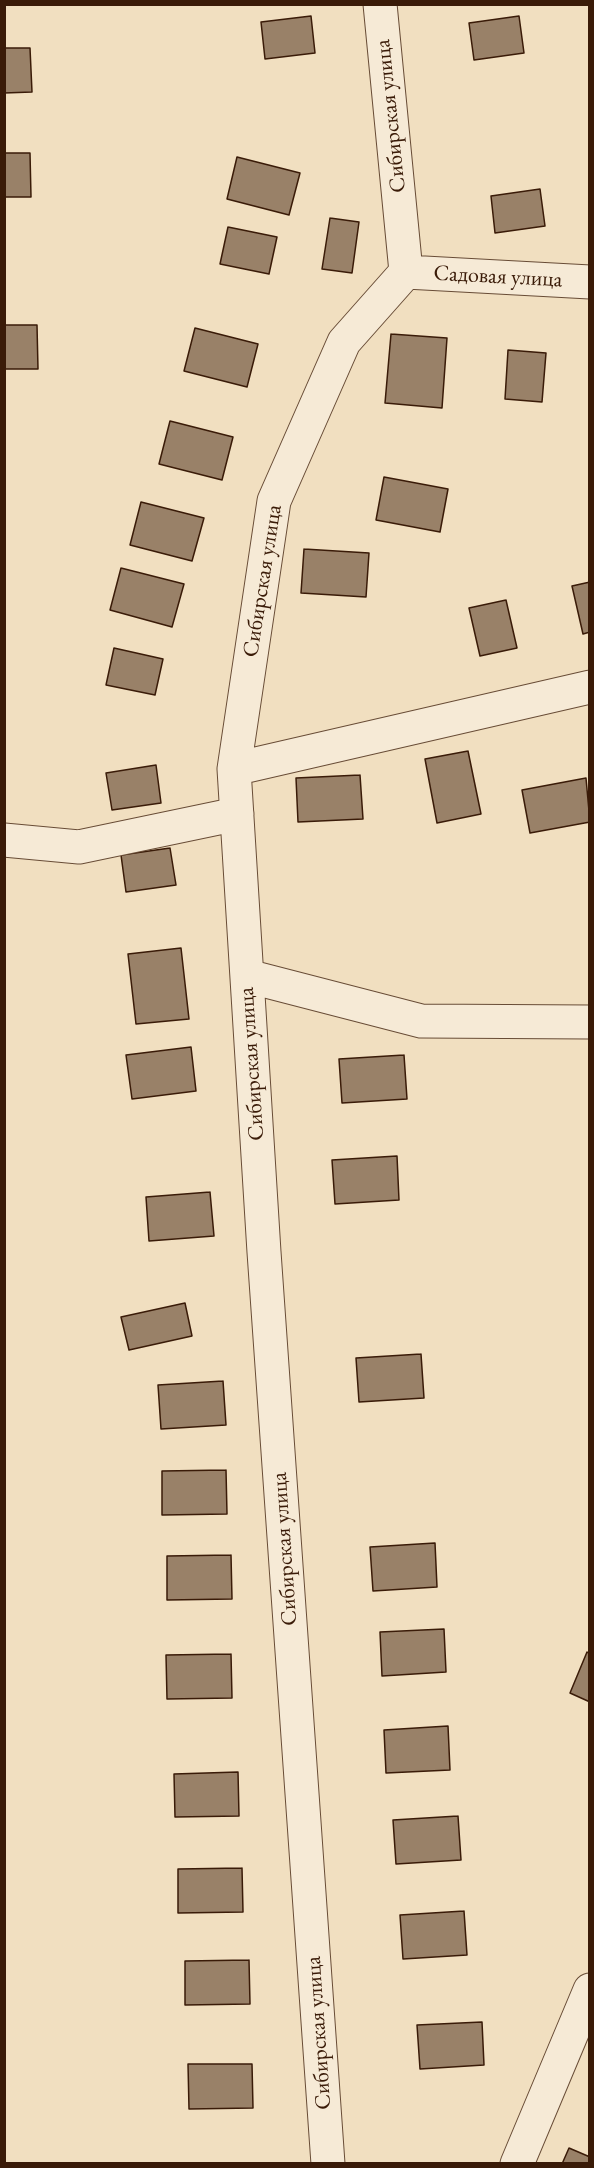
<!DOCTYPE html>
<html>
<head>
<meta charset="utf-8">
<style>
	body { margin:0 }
	#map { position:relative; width:594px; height:2168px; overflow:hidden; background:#f1dfc0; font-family:"EB Garamond",serif }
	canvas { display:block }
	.frame { position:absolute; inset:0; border:6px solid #3a1b08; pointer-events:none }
</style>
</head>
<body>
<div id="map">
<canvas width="594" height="2168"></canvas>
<div class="frame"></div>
</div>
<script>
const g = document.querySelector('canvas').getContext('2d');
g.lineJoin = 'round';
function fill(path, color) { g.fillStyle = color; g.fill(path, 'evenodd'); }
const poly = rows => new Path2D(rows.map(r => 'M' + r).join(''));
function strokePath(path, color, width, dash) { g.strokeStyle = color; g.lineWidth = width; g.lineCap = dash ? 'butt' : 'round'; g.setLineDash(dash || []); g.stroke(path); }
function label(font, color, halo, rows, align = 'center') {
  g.font = font + ' "EB Garamond",serif'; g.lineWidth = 5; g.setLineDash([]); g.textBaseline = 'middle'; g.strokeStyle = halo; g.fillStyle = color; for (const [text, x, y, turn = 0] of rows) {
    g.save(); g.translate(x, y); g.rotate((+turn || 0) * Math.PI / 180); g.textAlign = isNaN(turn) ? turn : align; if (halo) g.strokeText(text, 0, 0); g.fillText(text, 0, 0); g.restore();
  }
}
const building = poly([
	[311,16,315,53,265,59,261,22,311,16],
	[519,16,524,53,474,60,469,23,519,16],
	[4,48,30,48,32,92,4,93,4,48],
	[4,153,30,153,31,197,4,197,4,153],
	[237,157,300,173,289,215,227,199,237,157],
	[540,189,545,226,495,233,491,196,540,189],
	[330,218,359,222,352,273,322,269,330,218],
	[228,227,277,237,269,274,220,264,228,227],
	[4,325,37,325,38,369,4,369,4,325],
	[195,328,258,344,247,387,184,371,195,328],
	[391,334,447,338,442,408,385,403,391,334],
	[508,350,546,353,542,402,505,399,508,350],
	[170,421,233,437,222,480,159,464,170,421],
	[384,477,448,489,440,532,376,520,384,477],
	[141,502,204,518,192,561,130,545,141,502],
	[304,549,369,553,366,597,301,593,304,549],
	[121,568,184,584,172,627,110,610,121,568],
	[590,582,590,632,583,634,572,586,590,582],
	[506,600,517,648,480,656,469,608,506,600],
	[114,648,163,659,155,695,106,685,114,648],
	[468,751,481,814,437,823,425,759,468,751],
	[156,765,161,803,112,810,106,773,156,765],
	[360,775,363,819,298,822,296,778,360,775],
	[586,778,590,822,530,833,522,790,586,778],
	[170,848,176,885,126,892,121,855,170,848],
	[181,948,189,1019,136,1024,128,954,181,948],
	[191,1047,196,1091,132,1099,126,1055,191,1047],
	[404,1055,407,1099,342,1103,339,1059,404,1055],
	[397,1156,399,1200,335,1204,332,1160,397,1156],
	[210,1192,214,1236,149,1241,146,1197,210,1192],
	[185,1303,192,1336,129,1350,121,1317,185,1303],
	[421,1354,424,1398,359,1402,356,1358,421,1354],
	[223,1381,226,1425,161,1429,158,1385,223,1381],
	[226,1470,227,1514,162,1515,162,1471,226,1470],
	[435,1543,437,1587,373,1591,370,1547,435,1543],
	[231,1555,232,1599,167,1600,167,1556,231,1555],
	[444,1629,446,1672,382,1676,380,1632,444,1629],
	[587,1652,590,1654,590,1702,570,1693,587,1652],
	[231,1654,232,1698,167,1699,166,1655,231,1654],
	[448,1726,450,1770,386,1773,384,1730,448,1726],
	[238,1772,239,1816,175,1817,174,1774,238,1772],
	[458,1816,461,1860,396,1864,393,1820,458,1816],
	[242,1868,243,1912,178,1913,178,1869,242,1868],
	[464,1911,467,1955,403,1959,400,1915,464,1911],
	[249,1960,250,2004,185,2005,185,1961,249,1960],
	[482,2022,484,2065,420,2069,417,2025,482,2022],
	[188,2064,252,2064,253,2108,189,2109,188,2064],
	[569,2148,590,2157,590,2164,562,2164,569,2148]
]);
const minor = poly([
	[406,272,590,282],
	[234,769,590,687],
	[4,840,79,847,237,814],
	[247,976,421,1021,590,1022],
	[328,2164,264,1252,234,769,274,501,344,342,406,272,380,4],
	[517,2164,590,1990]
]);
const streetNames = [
	["Сибирская улица",391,116,-96],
	["Садовая улица",498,277,3],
	["Сибирская улица",263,581,-81],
	["Сибирская улица",252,1064,-94],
	["Сибирская улица",285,1549,-94],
	["Сибирская улица",319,2033,-94]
];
fill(building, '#998168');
strokePath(building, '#3a1b08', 1.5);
strokePath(minor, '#684c36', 35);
strokePath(minor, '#f6ead6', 33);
label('22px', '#3a1b08', '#f6ead6', streetNames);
</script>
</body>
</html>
